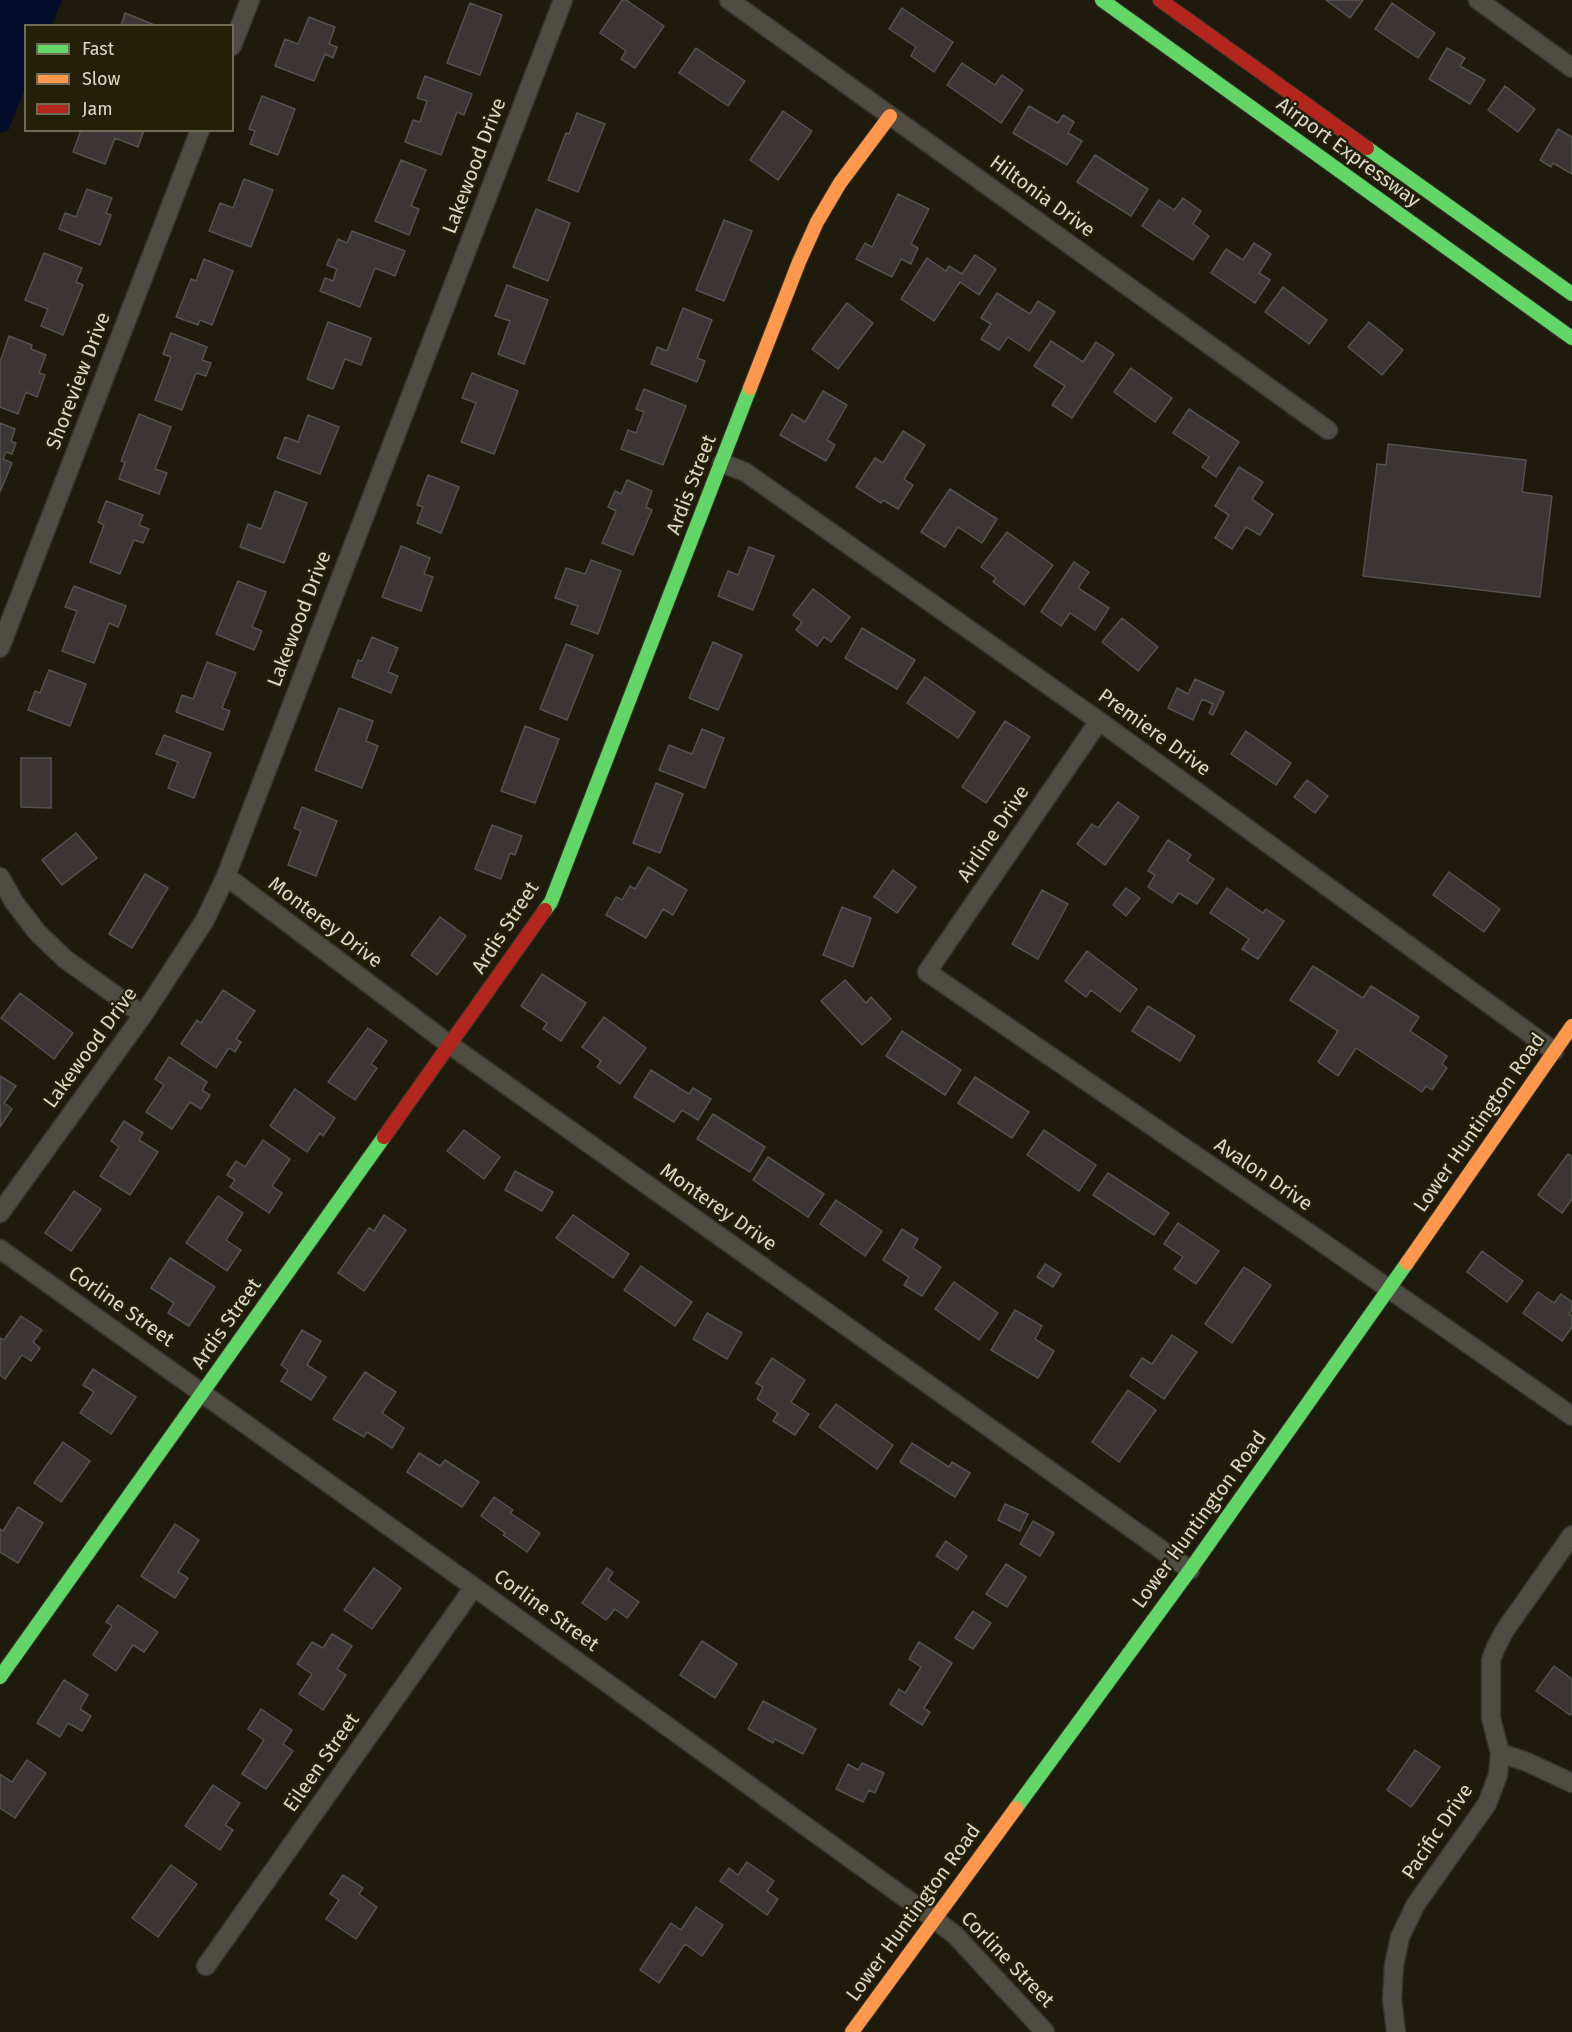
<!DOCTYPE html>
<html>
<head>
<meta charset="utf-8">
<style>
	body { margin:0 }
	#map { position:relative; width:1572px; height:2032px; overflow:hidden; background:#1e1b0d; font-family:"Fira Sans",sans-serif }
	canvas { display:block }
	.legend { position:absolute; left:24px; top:24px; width:210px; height:108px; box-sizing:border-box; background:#242007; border:2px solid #6d6a55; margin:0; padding:8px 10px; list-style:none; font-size:18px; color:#dbd9ca }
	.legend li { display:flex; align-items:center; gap:12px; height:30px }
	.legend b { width:30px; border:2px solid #6d6a55 }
</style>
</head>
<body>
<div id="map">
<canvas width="1572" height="2032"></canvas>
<ul class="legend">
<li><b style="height:8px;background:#63d668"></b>Fast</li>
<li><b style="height:8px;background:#ff974d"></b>Slow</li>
<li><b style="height:8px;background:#b3261e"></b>Jam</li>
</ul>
</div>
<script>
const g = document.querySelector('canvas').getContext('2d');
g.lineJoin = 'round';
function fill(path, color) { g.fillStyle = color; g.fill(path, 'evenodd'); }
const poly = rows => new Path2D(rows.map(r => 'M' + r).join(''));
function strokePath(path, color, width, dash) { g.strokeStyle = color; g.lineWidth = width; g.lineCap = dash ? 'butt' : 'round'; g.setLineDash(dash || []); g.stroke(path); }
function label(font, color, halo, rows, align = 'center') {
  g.font = font + ' "Fira Sans",sans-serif'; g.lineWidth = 4.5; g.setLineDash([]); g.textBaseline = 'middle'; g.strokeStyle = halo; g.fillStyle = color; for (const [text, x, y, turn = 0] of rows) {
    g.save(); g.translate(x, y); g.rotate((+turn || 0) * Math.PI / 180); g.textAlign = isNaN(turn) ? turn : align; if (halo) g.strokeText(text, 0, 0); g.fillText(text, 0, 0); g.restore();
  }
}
const water = poly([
	[0,0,62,0,52,25,26,26,25,89,8,131,0,133]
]);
const building = poly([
	[622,0,626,0,664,26,635,68,621,59,626,51,600,33,622,0],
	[1326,0,1363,0,1350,18,1326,0],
	[470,3,502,15,480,75,447,63,470,3],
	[1392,3,1435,33,1418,58,1375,29,1392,3],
	[902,8,953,42,934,72,911,56,916,47,889,29,902,8],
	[125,13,157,26,121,26,125,13],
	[309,17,335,27,329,44,337,47,333,58,325,54,314,81,275,66,285,39,298,44,309,17],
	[696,48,745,81,728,106,679,73,696,48],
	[1447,48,1465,58,1460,66,1485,80,1470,104,1429,79,1447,48],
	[962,63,995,85,1002,75,1023,90,1001,123,947,85,962,63],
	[425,76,472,94,464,115,457,112,441,155,405,142,413,120,420,122,427,101,417,98,425,76],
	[1505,86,1535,109,1518,132,1488,110,1505,86],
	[262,96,295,109,278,155,250,144,255,131,249,129,262,96],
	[1029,106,1058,123,1063,115,1074,122,1068,133,1082,141,1067,165,1013,133,1029,106],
	[783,111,812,131,778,180,750,160,783,111],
	[577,113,605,124,578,192,548,180,566,133,569,134,577,113],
	[1558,129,1572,137,1572,174,1553,163,1551,167,1540,160,1558,129],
	[81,130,144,130,138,147,115,138,105,164,73,152,81,130],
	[1095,155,1148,189,1131,216,1077,182,1095,155],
	[401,160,426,170,411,206,419,209,409,235,375,221,401,160],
	[244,179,273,190,251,247,209,231,220,203,233,208,244,179],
	[87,189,112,198,106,213,111,215,100,245,59,229,65,213,76,217,87,189],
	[898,194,929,209,911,244,918,248,911,264,901,259,892,277,856,259,865,243,872,247,898,194],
	[1183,198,1201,211,1193,224,1209,236,1193,260,1142,226,1159,200,1174,210,1183,198],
	[536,209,570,223,548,281,513,267,536,209],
	[724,220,752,231,724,301,696,290,724,220],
	[352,231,405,251,395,276,375,268,360,307,320,291,325,278,333,281,337,269,327,265,338,239,347,243,352,231],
	[1254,243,1271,254,1259,273,1270,280,1255,303,1211,273,1226,249,1243,260,1254,243],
	[44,253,82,268,76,282,83,285,63,335,41,326,48,309,25,300,44,253],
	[975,255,996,269,979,295,960,282,934,321,901,299,927,258,946,271,949,266,962,274,975,255],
	[204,259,233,271,212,325,200,320,198,325,176,317,191,279,196,281,204,259],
	[507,285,548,300,524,364,498,354,510,321,495,316,507,285],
	[1283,287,1327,320,1309,344,1265,312,1283,287],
	[997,293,1030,314,1038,301,1055,312,1029,351,1008,337,999,350,981,339,991,324,981,318,997,293],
	[847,303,873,323,838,369,812,349,847,303],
	[683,308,712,320,697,358,705,361,697,382,651,364,657,347,667,351,683,308],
	[328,322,371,338,361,365,345,359,333,389,307,379,328,322],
	[1369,322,1403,350,1382,375,1348,347,1369,322],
	[171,333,207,347,202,360,211,363,206,376,196,373,182,410,155,400,171,357,163,354,171,333],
	[9,336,32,345,31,349,46,355,39,373,45,375,37,397,26,392,18,414,0,407,0,362,9,336],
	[1051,341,1083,362,1096,342,1114,354,1072,418,1052,405,1065,386,1034,366,1051,341],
	[1131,368,1172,398,1155,422,1114,392,1131,368],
	[472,373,518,391,494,454,461,442,476,403,462,398,472,373],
	[644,389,686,406,663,465,621,449,628,430,636,433,644,412,636,409,644,389],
	[823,391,847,405,827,440,835,445,826,461,780,435,792,414,805,422,823,391],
	[1189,409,1239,442,1216,477,1202,467,1209,457,1173,433,1189,409],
	[139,414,171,427,155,469,167,473,159,494,119,479,125,462,121,461,139,414],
	[308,415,339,427,320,474,277,458,285,437,298,442,308,415],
	[0,423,15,429,11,441,16,443,12,454,6,452,3,459,12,463,0,492,0,423],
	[903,431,925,445,904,479,913,485,898,509,883,500,881,503,856,487,875,458,883,463,903,431],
	[1388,444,1526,460,1522,492,1552,496,1540,597,1363,576,1377,464,1386,465,1388,444],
	[1239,467,1263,482,1252,499,1273,514,1260,535,1246,527,1232,549,1215,538,1229,515,1215,506,1239,467],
	[428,475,459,487,441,533,417,523,423,507,417,505,428,475],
	[627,480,652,491,646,507,652,510,633,555,602,543,616,511,608,507,615,491,621,494,627,480],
	[950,489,997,519,982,543,958,527,945,547,921,532,950,489],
	[275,491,307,503,284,563,240,547,248,524,261,529,275,491],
	[106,501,143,515,139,525,149,529,143,543,134,540,120,574,90,562,104,525,98,522,106,501],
	[1007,532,1053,565,1024,605,993,582,996,578,981,567,1007,532],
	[401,546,430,558,424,574,433,577,421,611,382,597,401,546],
	[749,547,774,556,753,610,718,596,728,571,738,575,749,547],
	[591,560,621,571,598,634,571,624,578,606,555,598,566,568,585,574,591,560],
	[1074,562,1089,572,1078,588,1109,608,1095,630,1070,613,1061,626,1041,612,1074,562],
	[238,581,266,592,252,627,262,631,254,650,216,634,238,581],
	[74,586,126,606,118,627,109,623,94,663,62,651,77,611,65,607,74,586],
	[813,589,850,617,831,642,824,637,817,646,796,630,802,622,793,615,813,589],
	[1122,618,1158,647,1138,671,1102,642,1122,618],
	[862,628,915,660,897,689,845,658,862,628],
	[372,637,398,648,388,672,398,676,391,693,352,677,358,660,362,661,372,637],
	[713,642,742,655,718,710,689,698,713,642],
	[566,644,593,655,567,720,540,709,566,644],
	[207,662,236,673,222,708,230,711,223,730,176,712,182,695,193,699,207,662],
	[49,670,86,684,70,726,28,710,35,691,40,693,49,670],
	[925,677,975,712,958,738,907,703,925,677],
	[1195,679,1224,692,1213,715,1209,713,1213,704,1202,699,1193,720,1168,708,1177,688,1188,694,1195,679],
	[339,708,373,721,366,741,378,746,362,788,315,770,339,708],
	[1005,721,1030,737,986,803,962,787,1005,721],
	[525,726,559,739,535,803,501,791,525,726],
	[702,729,724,738,705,788,659,770,669,745,692,754,702,729],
	[1246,731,1291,763,1276,785,1231,754,1246,731],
	[164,735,211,753,194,798,168,788,178,762,156,754,164,735],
	[21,758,51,758,51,808,21,807,21,758],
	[1307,780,1328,796,1315,813,1294,797,1307,780],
	[656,783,683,794,660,853,633,843,656,783],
	[1118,802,1139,817,1105,865,1077,844,1092,824,1098,828,1118,802],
	[302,807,337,821,316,876,288,865,301,831,294,828,302,807],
	[492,825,522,836,515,855,510,853,501,879,475,869,492,825],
	[76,833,97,858,62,885,42,860,76,833],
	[1168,840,1191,855,1187,861,1214,879,1197,904,1179,893,1172,903,1148,887,1155,875,1148,871,1168,840],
	[648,867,687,890,673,915,663,909,646,938,606,915,616,897,622,900,630,886,635,889,648,867],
	[893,870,916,887,897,913,874,897,893,870],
	[1449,872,1500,909,1484,932,1433,895,1449,872],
	[145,874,168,888,132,948,109,934,145,874],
	[1126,888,1140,898,1126,916,1113,905,1126,888],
	[1227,888,1263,913,1266,909,1284,921,1258,959,1242,949,1249,939,1210,913,1227,888],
	[1042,890,1068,904,1038,959,1012,944,1042,890],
	[842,907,871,918,853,967,823,955,842,907],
	[440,917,466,936,437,975,411,955,440,917],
	[1087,951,1137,989,1120,1012,1091,990,1086,997,1065,981,1087,951],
	[1313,966,1363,998,1371,986,1419,1017,1410,1031,1447,1056,1442,1064,1447,1068,1432,1090,1426,1086,1422,1092,1356,1048,1338,1076,1318,1062,1338,1031,1290,1000,1313,966],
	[542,974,586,1003,561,1041,543,1029,547,1023,521,1006,542,974],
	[845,980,866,1003,871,997,891,1019,862,1045,821,1001,845,980],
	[223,990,255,1011,236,1039,241,1042,235,1052,229,1048,216,1068,181,1044,197,1020,201,1023,223,990],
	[20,993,73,1033,54,1059,1,1018,20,993],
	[1148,1006,1195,1036,1180,1061,1132,1031,1148,1006],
	[604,1017,646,1048,620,1084,597,1067,601,1061,582,1047,604,1017],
	[368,1028,387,1041,371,1064,377,1068,355,1100,328,1082,368,1028],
	[902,1031,961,1070,945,1095,886,1056,902,1031],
	[169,1057,207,1082,202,1090,210,1095,201,1109,190,1102,172,1129,146,1112,164,1085,155,1079,169,1057],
	[651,1070,689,1094,693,1088,711,1099,698,1120,682,1110,674,1122,634,1097,651,1070],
	[0,1076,16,1086,4,1103,12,1109,0,1127,0,1076],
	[975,1077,1029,1112,1012,1138,958,1103,975,1077],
	[295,1089,335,1118,323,1136,320,1133,307,1152,270,1126,295,1089],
	[713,1114,765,1147,750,1172,697,1139,713,1114],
	[124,1121,143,1133,139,1140,158,1152,130,1195,100,1176,119,1147,111,1141,124,1121],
	[464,1130,500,1157,484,1179,447,1151,464,1130],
	[1044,1130,1096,1165,1079,1191,1027,1155,1044,1130],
	[263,1140,290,1159,272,1186,282,1193,269,1213,230,1187,235,1180,227,1175,236,1161,245,1167,263,1140],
	[1568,1154,1572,1157,1572,1199,1562,1213,1538,1195,1568,1154],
	[768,1157,824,1194,808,1217,753,1180,768,1157],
	[515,1171,553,1192,542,1211,505,1190,515,1171],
	[1108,1173,1169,1213,1154,1235,1093,1195,1108,1173],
	[74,1191,101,1209,71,1251,45,1233,74,1191],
	[218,1196,243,1213,226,1240,241,1250,227,1271,186,1243,218,1196],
	[836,1200,882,1231,865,1256,820,1224,836,1200],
	[384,1215,406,1230,364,1291,338,1273,369,1228,374,1231,384,1215],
	[573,1215,629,1254,613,1278,556,1238,573,1215],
	[1178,1223,1219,1251,1196,1284,1174,1269,1183,1257,1164,1244,1178,1223],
	[902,1229,918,1239,913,1248,941,1267,922,1296,904,1285,909,1277,883,1260,902,1229],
	[1482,1251,1523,1281,1507,1302,1467,1272,1482,1251],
	[170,1258,215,1287,189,1326,168,1313,174,1303,151,1288,170,1258],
	[1045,1264,1061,1274,1053,1287,1037,1277,1045,1264],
	[641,1266,692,1302,675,1326,624,1290,641,1266],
	[1244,1267,1271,1285,1232,1343,1205,1324,1244,1267],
	[954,1282,998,1313,979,1340,935,1309,954,1282],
	[1538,1292,1554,1303,1561,1294,1572,1302,1572,1310,1569,1314,1572,1316,1572,1327,1562,1341,1523,1313,1538,1292],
	[1015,1310,1042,1326,1035,1339,1054,1351,1038,1378,991,1350,1015,1310],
	[707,1313,742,1333,727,1359,693,1339,707,1313],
	[21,1316,42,1330,33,1342,40,1348,31,1361,22,1355,5,1379,0,1375,0,1338,4,1340,21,1316],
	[302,1330,321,1341,307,1365,326,1377,311,1400,281,1381,288,1370,281,1365,302,1330],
	[1172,1335,1197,1352,1164,1399,1130,1376,1142,1358,1152,1364,1172,1335],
	[772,1358,805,1380,791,1402,809,1414,795,1435,773,1421,778,1413,757,1399,763,1387,756,1383,772,1358],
	[93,1369,136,1397,111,1434,80,1413,94,1392,83,1385,93,1369],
	[365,1372,396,1392,382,1413,404,1428,392,1448,367,1432,364,1437,333,1419,365,1372],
	[1128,1390,1156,1410,1119,1462,1092,1442,1128,1390],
	[836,1404,893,1445,877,1469,819,1427,836,1404],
	[63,1442,90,1461,61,1502,34,1483,63,1442],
	[912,1443,949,1467,952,1462,970,1473,955,1497,900,1462,912,1443],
	[419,1453,440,1466,445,1460,479,1482,462,1507,407,1472,419,1453],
	[494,1497,513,1510,510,1513,540,1533,527,1552,503,1535,505,1533,481,1516,494,1497],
	[1005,1504,1028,1514,1020,1531,998,1520,1005,1504],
	[18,1507,43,1523,18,1563,0,1552,0,1529,3,1531,18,1507],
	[1033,1521,1054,1533,1040,1556,1020,1544,1033,1521],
	[175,1524,199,1540,178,1572,188,1578,175,1598,141,1576,175,1524],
	[946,1541,967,1556,957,1570,936,1556,946,1541],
	[1006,1564,1026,1577,1007,1607,986,1594,1006,1564],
	[374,1568,401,1588,372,1629,344,1610,374,1568],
	[607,1568,613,1572,608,1580,639,1602,627,1618,615,1609,606,1620,582,1603,607,1568],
	[118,1605,158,1632,144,1652,133,1645,116,1671,93,1655,112,1626,106,1622,118,1605],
	[973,1611,991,1623,973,1649,955,1638,973,1611],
	[332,1634,352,1646,337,1669,346,1675,323,1710,299,1694,312,1674,297,1664,312,1642,323,1648,332,1634],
	[702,1641,737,1664,715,1698,680,1675,702,1641],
	[919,1642,952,1663,924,1708,930,1712,922,1725,890,1704,899,1689,905,1693,921,1667,909,1659,919,1642],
	[1554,1666,1572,1679,1572,1713,1570,1715,1536,1691,1554,1666],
	[64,1680,88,1695,80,1709,91,1716,82,1731,68,1723,60,1737,37,1723,64,1680],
	[763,1701,816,1729,803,1754,775,1739,773,1743,748,1729,763,1701],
	[261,1709,292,1730,283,1744,293,1751,266,1789,242,1774,264,1740,248,1729,261,1709],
	[1415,1750,1440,1767,1411,1807,1387,1790,1415,1750],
	[27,1760,46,1773,15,1818,0,1808,0,1774,12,1782,27,1760],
	[862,1763,884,1773,875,1793,869,1790,863,1802,836,1789,848,1764,858,1770,862,1763],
	[213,1785,240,1803,225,1825,233,1830,220,1850,185,1826,213,1785],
	[747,1862,774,1881,767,1891,778,1899,767,1915,720,1881,729,1868,738,1875,747,1862],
	[171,1865,197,1884,158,1937,132,1918,171,1865],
	[343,1875,363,1888,359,1894,377,1907,356,1939,326,1919,339,1900,330,1894,343,1875],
	[696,1907,723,1925,702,1956,685,1944,659,1983,640,1970,671,1923,681,1930,696,1907]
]);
const street = poly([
	[729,0,1328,430],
	[1478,0,1572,68],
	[232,46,250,0],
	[722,463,745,472,1099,721,1554,1051],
	[0,648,200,130],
	[1099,721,927,972,1313,1236,1572,1416],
	[226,876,450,1045,1190,1570],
	[0,877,14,902,37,932,65,959,143,1015],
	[0,1213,143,1015,205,920,226,876,563,0],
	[0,1249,474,1587,933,1918,955,1935,1045,2032],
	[1500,1753,1527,1762,1572,1783],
	[206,1966,474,1587],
	[1396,2032,1392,1999,1394,1965,1400,1937,1416,1904,1487,1804,1498,1775,1500,1753,1491,1718,1491,1660,1496,1647,1505,1630,1572,1535]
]);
const fast = poly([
	[1102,0,1572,338],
	[1367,148,1572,294],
	[545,910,551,902,750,388],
	[0,1677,384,1137],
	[1016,1808,1190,1570,1407,1263]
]);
const slow = poly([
	[750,388,799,262,817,222,840,183,890,116],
	[1407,1263,1572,1026],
	[852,2032,1016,1808]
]);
const jam = poly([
	[1160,0,1367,148],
	[384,1137,545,910]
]);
const streetNames = [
	["Airport Expressway",1348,153,36],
	["Lakewood Drive",475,166,-69],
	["Hiltonia Drive",1042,197,36],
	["Shoreview Drive",79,381,-69],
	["Ardis Street",692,485,-69],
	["Lakewood Drive",300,619,-69],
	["Premiere Drive",1154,733,36],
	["Airline Drive",994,834,-56],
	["Monterey Drive",325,923,37],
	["Ardis Street",506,928,-57],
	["Lakewood Drive",91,1048,-54],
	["Lower Huntington Road",1480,1123,-55],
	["Avalon Drive",1263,1175,34],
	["Monterey Drive",718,1208,35],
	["Corline Street",121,1307,35],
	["Ardis Street",227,1324,-55],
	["Lower Huntington Road",1200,1520,-54],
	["Corline Street",546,1611,36],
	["Eileen Street",322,1763,-55],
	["Pacific Drive",1438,1832,-56],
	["Lower Huntington Road",914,1913,-54],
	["Corline Street",1007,1960,46]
];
fill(water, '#030d29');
fill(building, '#3b3635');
strokePath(building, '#55514f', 1.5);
strokePath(street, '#36342b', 21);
strokePath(fast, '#36342b', 16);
strokePath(slow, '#36342b', 16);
strokePath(jam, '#36342b', 16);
strokePath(street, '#4e4c43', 18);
strokePath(fast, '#63d668', 14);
strokePath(slow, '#ff974d', 14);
strokePath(jam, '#b3261e', 14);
label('20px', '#dbd9ca', '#242007', streetNames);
</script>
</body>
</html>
